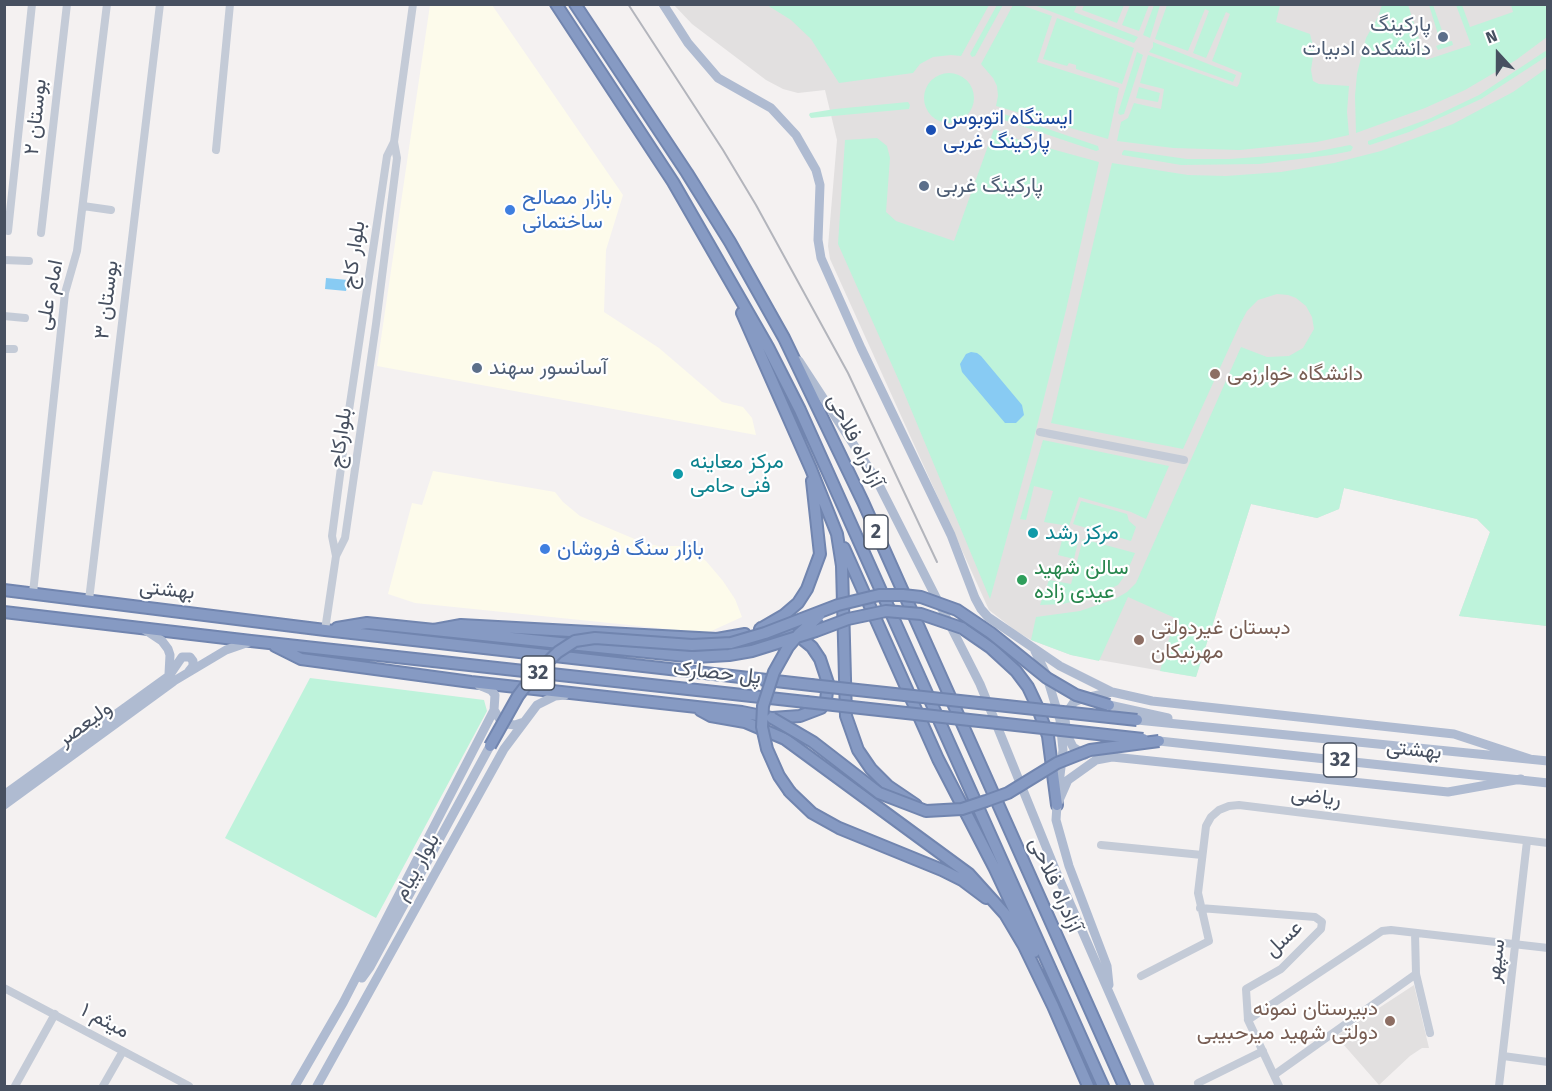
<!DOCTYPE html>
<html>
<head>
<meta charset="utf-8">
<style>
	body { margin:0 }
	#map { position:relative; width:1552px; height:1091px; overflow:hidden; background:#f4f1f1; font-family:"Fira Sans",sans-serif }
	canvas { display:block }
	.frame { position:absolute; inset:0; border:6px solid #475060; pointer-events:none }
	.north { position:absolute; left:1468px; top:24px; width:60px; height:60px; -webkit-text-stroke:4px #fff; paint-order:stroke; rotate:339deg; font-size:16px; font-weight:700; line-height:24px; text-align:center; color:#475060 }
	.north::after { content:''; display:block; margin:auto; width:21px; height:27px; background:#475060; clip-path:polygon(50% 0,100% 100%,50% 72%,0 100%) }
</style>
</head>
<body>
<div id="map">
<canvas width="1552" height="1091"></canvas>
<div class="frame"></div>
<div class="north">N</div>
</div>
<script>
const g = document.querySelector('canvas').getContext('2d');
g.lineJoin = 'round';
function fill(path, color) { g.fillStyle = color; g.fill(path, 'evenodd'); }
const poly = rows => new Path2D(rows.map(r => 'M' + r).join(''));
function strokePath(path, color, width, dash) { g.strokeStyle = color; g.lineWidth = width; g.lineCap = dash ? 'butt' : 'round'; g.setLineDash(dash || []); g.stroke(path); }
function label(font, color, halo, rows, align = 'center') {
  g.font = font + ' "Fira Sans",Vazirmatn,sans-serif'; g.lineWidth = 4.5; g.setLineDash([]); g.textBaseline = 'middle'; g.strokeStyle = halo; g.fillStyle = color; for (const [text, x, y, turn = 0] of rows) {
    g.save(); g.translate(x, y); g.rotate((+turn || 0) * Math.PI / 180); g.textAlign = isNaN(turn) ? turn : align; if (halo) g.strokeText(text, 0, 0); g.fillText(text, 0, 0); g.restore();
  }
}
const commercial = poly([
	[430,5,492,5,623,195,606,250,604,312,659,348,722,402,743,407,752,418,756,435,377,366],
	[433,471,555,492,563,502,580,516,644,543,659,546,685,546,706,561,723,581,735,599,742,617,707,633,415,603,388,594,412,503,422,505]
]);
const education = poly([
	[674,5,1547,5,1547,626,1459,616,1490,532,1477,519,1344,488,1339,509,1317,518,1251,504,1196,677,1071,655,1031,640,1016,631,989,610,830,259,828,246,837,140,825,90,798,93,783,89,766,80,692,24],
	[1414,985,1429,1048,1422,1048,1410,1056,1379,1085,1336,1036]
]);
const green = poly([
	[767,5,989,5,961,56,951,55,933,57,920,64,913,73,839,83,811,39,791,20],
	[997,5,1003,5,975,56,972,57,970,54],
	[1013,5,1021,5,1052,16,1037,62,1119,88,1108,139,996,106,998,96,997,86,993,78,981,64],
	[1034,5,1077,5,1074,12,1138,37,1134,43],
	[1084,5,1084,4,1124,5,1117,23,1082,10],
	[1130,5,1149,5,1139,31,1122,25],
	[1154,5,1160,5,1150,38,1143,35],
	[1167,5,1280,5,1276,22,1310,34,1314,50,1311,70,1313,81,1319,84,1349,86,1347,112,1349,135,1317,142,1240,150,1173,148,1117,141,1121,122,1128,118,1134,103,1161,109,1164,89,1140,83,1148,55,1237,87,1239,84,1242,73,1212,61,1230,14,1226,12,1206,58,1193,53,1209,11,1205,9,1188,51,1155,39],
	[1429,5,1433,5,1446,42,1452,41,1453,45,1438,50,1436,46,1441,44],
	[1546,5,1548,6,1547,37,1516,60,1465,90,1425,108,1356,133,1355,96,1357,74,1366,38,1378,17,1382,5,1408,5,1426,60,1471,45,1456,5,1462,5,1470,27,1513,12,1511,5],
	[1057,18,1134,48,1122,84,1076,69,1076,65,1069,63,1067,66,1043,59],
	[1153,42,1236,75,1233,82,1149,52,1153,47],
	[1547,50,1547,56,1481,99,1409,132,1370,145,1368,144,1368,141,1431,118,1479,95],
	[1137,52,1143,55,1124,114,1120,115,1118,113],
	[1547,68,1547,626,1459,616,1490,532,1477,519,1344,488,1339,509,1317,518,1251,504,1196,677,1160,671,1175,618,1128,597,1099,661,1071,655,1031,640,1036,617,1080,611,1115,599,1127,592,1136,583,1241,347,1267,357,1289,356,1303,348,1314,329,1312,317,1306,306,1296,298,1288,295,1277,294,1258,300,1247,311,1240,324,1183,449,1051,423,1112,163,1188,175,1226,176,1281,172,1334,163,1381,151,1453,124,1513,92],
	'924 98a25 25 0 1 1 50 0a25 25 0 1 1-50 0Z',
	[1139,87,1160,93,1158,102,1136,98],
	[908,102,910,105,909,109,811,118,809,115,810,113,835,109],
	[998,112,1098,146,1099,150,1096,151,995,117,995,113],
	[994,129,1019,140,1099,162,1066,310,1031,450,990,599,900,383,838,244,845,140,877,138,887,146,890,158,886,212,896,221,954,241],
	[1350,145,1353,147,1351,151,1331,155,1259,164,1181,165,1122,155,1122,153,1124,150,1187,159,1230,159,1309,153],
	[1043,440,1169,466,1146,519,1131,512,1079,497,1069,526,1044,522,1053,491,1034,486,1026,520,1020,519],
	[1081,501,1127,514,1129,521,1136,527,1131,541,1073,524],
	[1064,533,1079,537,1074,559,1058,555],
	[1083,539,1135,553,1126,574,1118,585,1097,595,1063,604,1040,605,1049,580,1071,584],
	[310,678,484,700,487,711,376,918,225,838]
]);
const water = poly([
	[326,278,348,280,346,291,325,289],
	[971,352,977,353,981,356,1022,405,1024,415,1016,423,1005,423,962,372,960,364,966,354]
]);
const minor = poly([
	[216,150,230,4],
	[83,206,111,210],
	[8,231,32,4],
	[41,233,67,4],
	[4,260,29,261],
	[4,316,25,318],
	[4,349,14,349],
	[1040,432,1184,460],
	[336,556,332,536,345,437,387,156,394,142,413,4],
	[33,593,65,293,77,251,107,4],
	[89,600,160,4],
	[325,630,336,556,345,538,376,324,397,158,394,142],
	[1101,845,1202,855],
	[1200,908,1315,917,1322,922,1321,929,1281,969,1246,989,1248,1020,1279,1086],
	[1415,933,1416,974,1430,1033],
	[1141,976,1209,941,1198,893,1206,826,1211,817,1219,810,1229,806,1239,805,1548,843],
	[4,988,189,1086],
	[1248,1020,1382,931,1391,930,1548,948],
	[1503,1056,1548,1062],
	[1274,1075,1416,974],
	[1198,1083,1263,1051],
	[15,1086,55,1014],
	[103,1086,123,1051],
	[1499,1086,1527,841]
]);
const major = poly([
	[663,4,688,43,718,78,771,108,796,135,816,170,820,185,818,240,821,258,861,348,951,535,975,598,981,609,988,617,1060,666,1112,692,1152,701,1454,734,1530,759],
	[799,361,876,479,980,684,1055,869,1150,1086],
	[144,629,162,641,168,649,170,655,169,674],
	[1035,651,1046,674,1060,720,1063,750,1058,793],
	[1109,705,1168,718],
	[494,710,499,718,506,724,515,725,524,722],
	[1137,720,1548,761],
	[1159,741,1548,783],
	[1085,755,1073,747,1067,735,1065,719,1068,711,1074,702,1081,699,1112,692],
	[4,795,169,676,182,657,190,657,193,661,193,666,189,671],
	[4,805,174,681,226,650,249,642],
	[362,978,370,967,490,746],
	[1109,985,1107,966,1069,866,1056,820,1057,805,1068,780,1096,760,1112,757,1132,759,1448,792,1521,779],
	[295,1086,343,1003,494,710,495,695,491,690,479,685],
	[317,1086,504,749,537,705,555,696,565,695]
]);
const highway = poly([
	[556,4,673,182,768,347,800,410,1103,1086],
	[575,4,687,173,730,242,784,338,863,502,1124,1086],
	[742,313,811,469,837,534,842,566,846,716,858,750,871,769,888,786,916,805],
	[844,548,938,759,995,869,1034,952],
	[4,590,325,630,811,685],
	[4,612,251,641,806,702],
	[337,628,367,623,695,657],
	[962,628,991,648,1016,671,1028,687,1037,706,1048,736,1057,805],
	[760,629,784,615,798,603,807,589,820,554,812,481],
	[434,630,461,625,717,639,745,634],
	[275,646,301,659,471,682,742,712,772,718,800,716,821,708,826,700,828,683,820,659,812,647,801,638,782,631,761,628],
	[700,710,711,716,745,722,785,739,969,874,1005,914,1024,946,1053,1006,1088,1086],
	[790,792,812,813,839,828,942,870,962,880,986,898]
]);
const rail = poly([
	[628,4,723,150,756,205,848,373,937,562]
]);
const highwayBridge = poly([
	[695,657,729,655,752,651,816,631,848,619,886,611,921,614,962,628],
	[811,685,1137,720],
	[806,702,1143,739],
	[772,718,813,742,879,793,926,811,962,809,986,801,1008,793,1057,763,1090,750,1159,741],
	[490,746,518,696,533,676,558,652,575,641,595,638,692,645,731,643,765,633,838,605,879,595,903,595,921,597,957,610,991,633,1047,678,1076,695,1109,705],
	[790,792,779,776,767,749,762,727,763,706,774,672,788,647,799,634,819,616]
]);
const markers = [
	[1443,37,6,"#5c6f8a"],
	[931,130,6,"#1a4fb4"],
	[924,186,6,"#5c6f8a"],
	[510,210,6,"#3f7fe0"],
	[477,368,6,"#5c6f8a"],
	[1215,374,6,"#8d6e63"],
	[678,474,6,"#0f9aa8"],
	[1033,533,6,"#0f9aa8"],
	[545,549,6,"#3f7fe0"],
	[1022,580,6,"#2e9e5b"],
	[1139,640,6,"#8d6e63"],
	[1390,1021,6,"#8d6e63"]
];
const shields = [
	[876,532,24],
	[538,673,33],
	[1340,760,33]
];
const shieldNames = [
	["2",876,532],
	["32",538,673],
	["32",1340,760]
];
const serviceNames = [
	["پارکینگ",1431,25,"right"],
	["دانشکده ادبیات",1431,49,"right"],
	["پارکینگ غربی",936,186],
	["آسانسور سهند",489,368]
];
const streetNames = [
	["بوستان ۲",36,117,-84],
	["بلوار کاج",354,255,-82],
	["امام علی",50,295,-79],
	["بوستان ۳",107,300,-83],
	["بلوارکاج",341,438,-82],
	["آزادراه فلاحی",855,441,64],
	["بهشتی",167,590,6],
	["پل حصارک",717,673,6],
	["ولیعصر",85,724,-36],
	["بهشتى",1414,750,6],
	["ریاضی",1316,797,7],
	["بلوار پیام",417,867,-61],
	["آزادراه فلاحی",1055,885,66],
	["عسل",1284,939,-43],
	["سپهر",1496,961,-83],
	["میثم ۱",105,1021,28]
];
const transitNames = [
	["ایستگاه اتوبوس",943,118],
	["پارکینگ غربی",943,142]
];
const shopNames = [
	["بازار مصالح",522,198],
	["ساختمانی",522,222],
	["بازار سنگ فروشان",557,549]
];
const educationNames = [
	["دانشگاه خوارزمی",1227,374],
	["دبستان غیردولتی",1151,628],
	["مهرنیکان",1151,652],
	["دبیرستان نمونه",1378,1009,"right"],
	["دولتی شهید میرحبیبی",1378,1033,"right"]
];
const cultureNames = [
	["مرکز معاینه",690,462],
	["فنی حامی",690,486],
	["مرکز رشد",1045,533]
];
const leisureNames = [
	["سالن شهید",1034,568],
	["عیدی زاده",1034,592]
];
fill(commercial, '#fdfbeb');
fill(education, '#e2e0e0');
fill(green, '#bef3db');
fill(water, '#88cbf3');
strokePath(highway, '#7185af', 14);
strokePath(minor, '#c4cbd7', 8);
strokePath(major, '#afbbd1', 9);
strokePath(highway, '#869ac3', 10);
strokePath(rail, '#b3b5bc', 2);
strokePath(highwayBridge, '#7185af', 14, []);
strokePath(highwayBridge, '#869ac3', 10);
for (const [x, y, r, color] of markers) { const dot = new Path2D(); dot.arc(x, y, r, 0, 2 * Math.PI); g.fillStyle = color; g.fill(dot); strokePath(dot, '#fff', 2); }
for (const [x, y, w] of shields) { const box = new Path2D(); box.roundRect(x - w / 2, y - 17, w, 34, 4.5); g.fillStyle = '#fff'; g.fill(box); strokePath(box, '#475060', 1.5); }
label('bold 20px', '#475060', null, shieldNames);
label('21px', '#4e5e75', '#fff', serviceNames, 'left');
label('21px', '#475060', '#fff', streetNames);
label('21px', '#164399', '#fff', transitNames, 'left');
label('21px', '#366cbe', '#fff', shopNames, 'left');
label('21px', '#785e54', '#fff', educationNames, 'left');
label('21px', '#0d838f', '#fff', cultureNames, 'left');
label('21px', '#27864d', '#fff', leisureNames, 'left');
</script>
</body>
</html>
